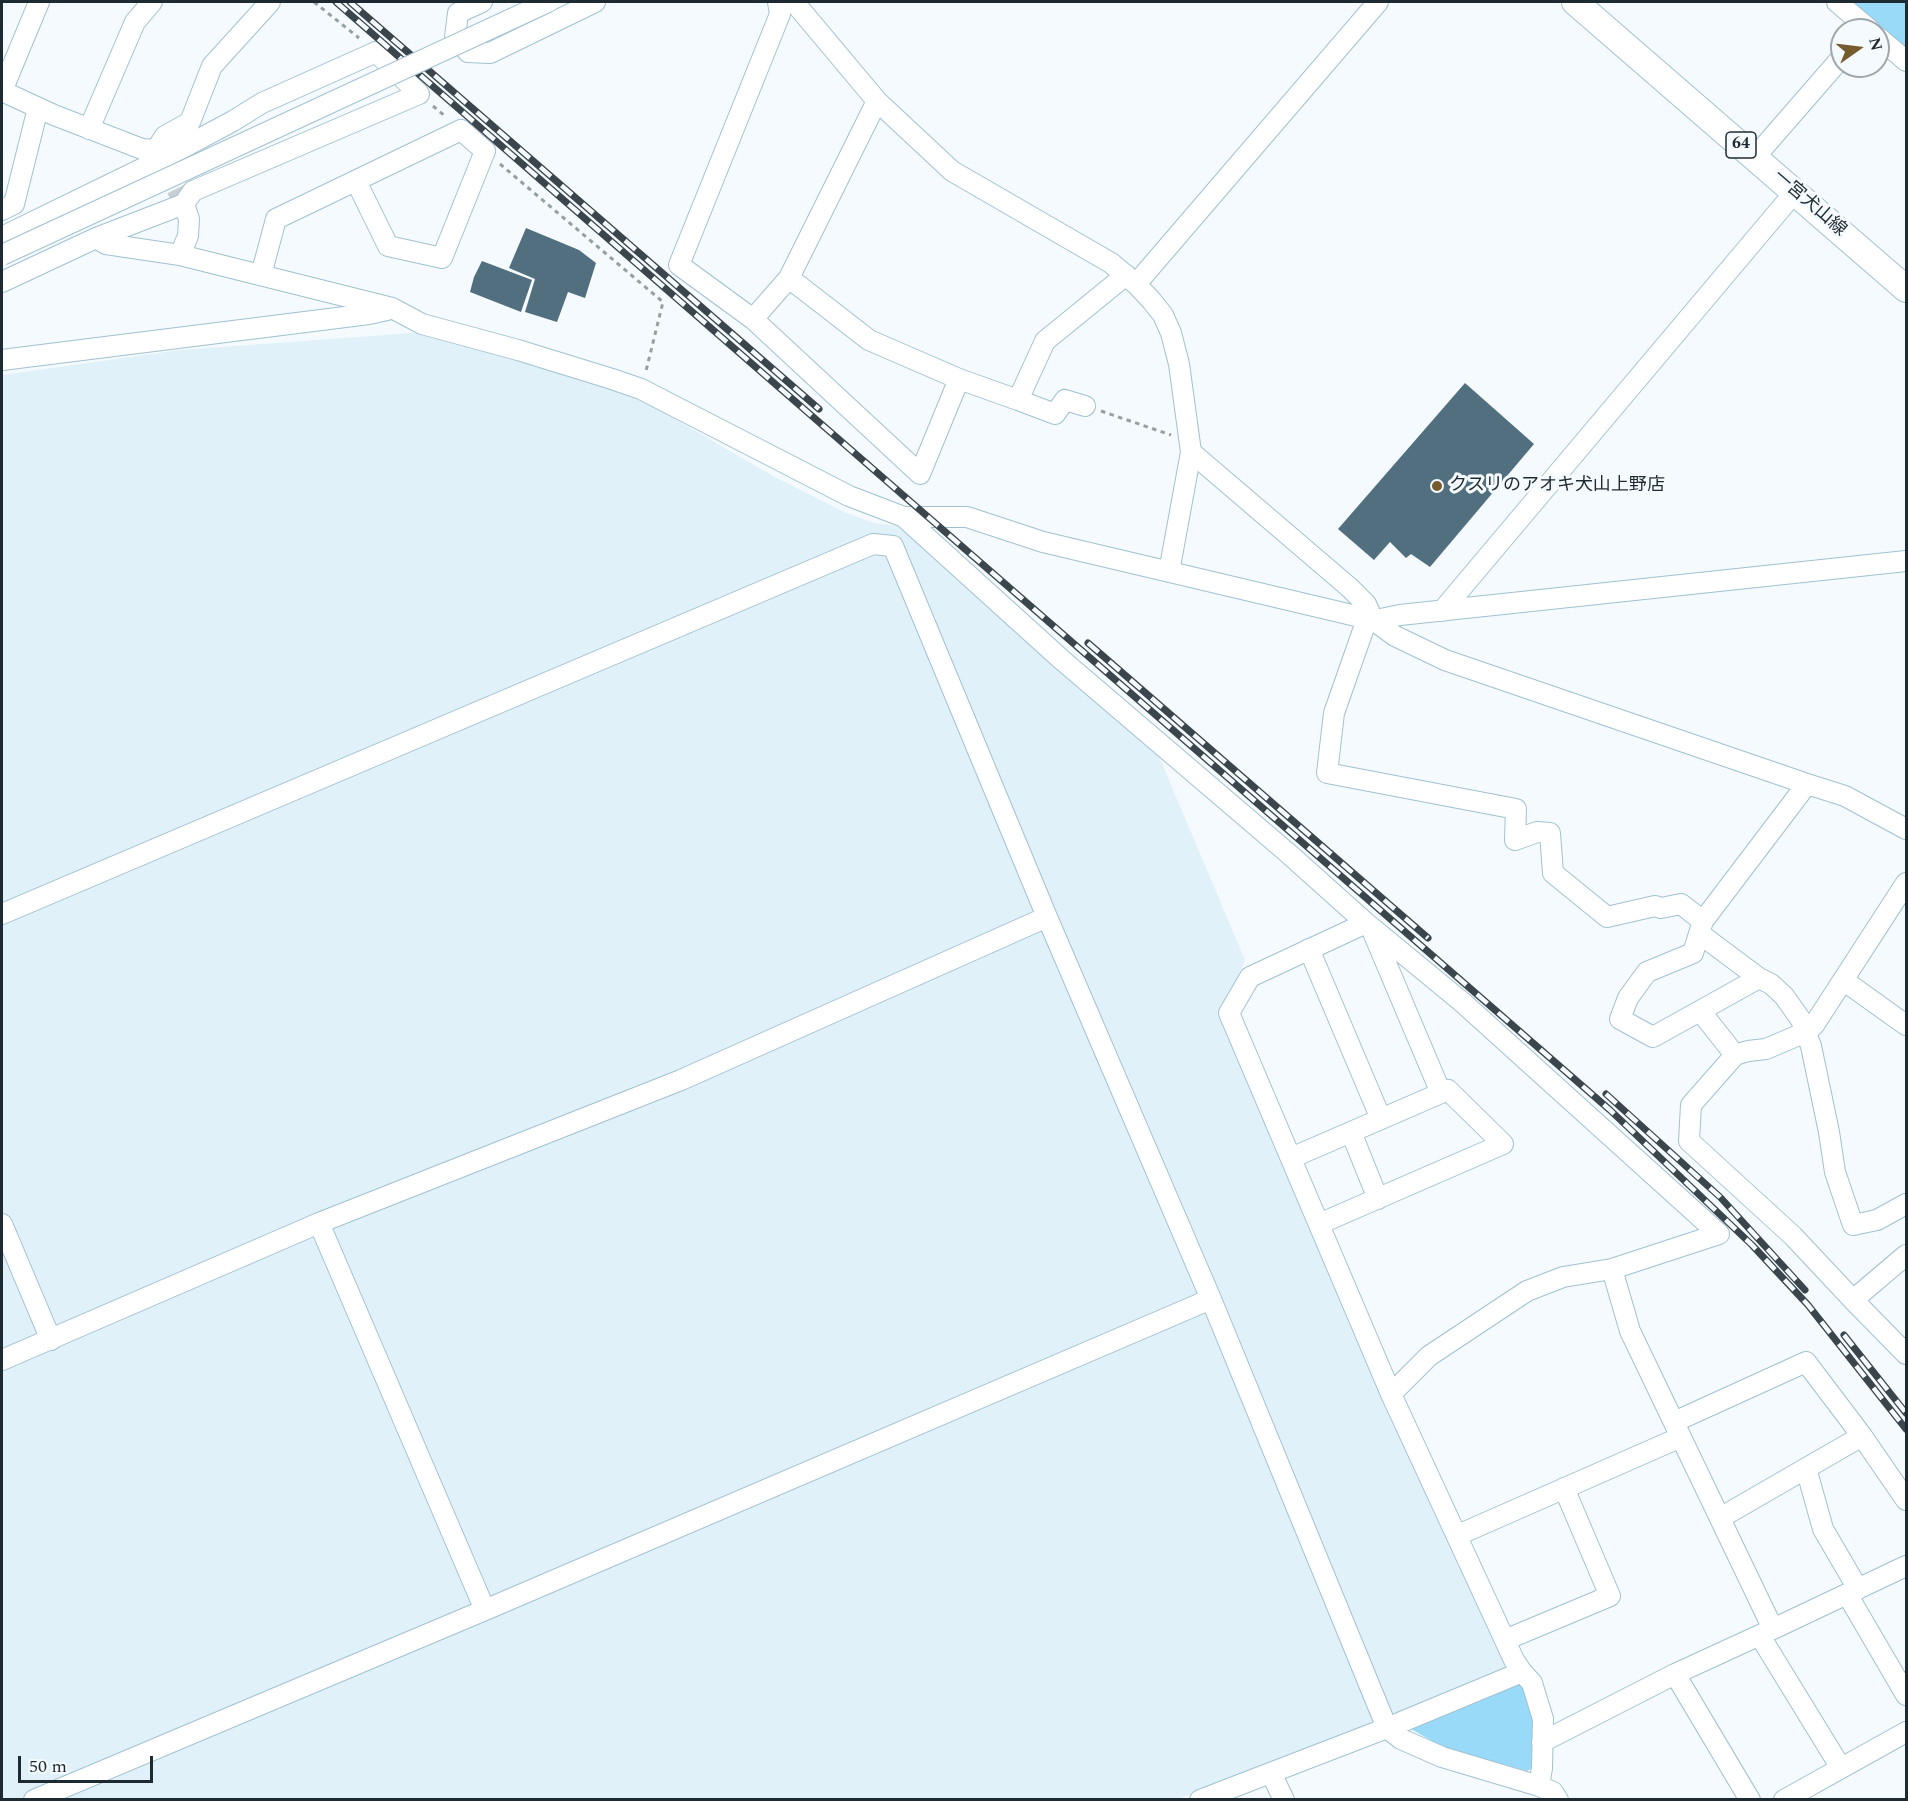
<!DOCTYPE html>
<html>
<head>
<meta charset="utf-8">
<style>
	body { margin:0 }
	#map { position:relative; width:1908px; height:1801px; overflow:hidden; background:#f4fafe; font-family:Spectral,serif }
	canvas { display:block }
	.frame { position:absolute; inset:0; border:3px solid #1e2a31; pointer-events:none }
	.north { position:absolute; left:1830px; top:18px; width:60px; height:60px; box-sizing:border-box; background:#f4fafe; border:2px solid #9ea7ac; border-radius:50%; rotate:76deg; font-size:16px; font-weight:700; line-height:24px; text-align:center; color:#1e2a31 }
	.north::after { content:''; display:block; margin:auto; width:21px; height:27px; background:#765b2d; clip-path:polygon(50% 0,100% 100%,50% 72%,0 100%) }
	.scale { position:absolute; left:18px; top:1756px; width:135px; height:27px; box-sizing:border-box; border:3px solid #1e2a31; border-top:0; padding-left:8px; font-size:18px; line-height:21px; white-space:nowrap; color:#1e2a31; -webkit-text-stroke:4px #f4fafe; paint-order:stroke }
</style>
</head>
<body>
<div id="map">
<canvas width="1908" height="1801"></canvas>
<div class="frame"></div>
<div class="north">N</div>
<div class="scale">50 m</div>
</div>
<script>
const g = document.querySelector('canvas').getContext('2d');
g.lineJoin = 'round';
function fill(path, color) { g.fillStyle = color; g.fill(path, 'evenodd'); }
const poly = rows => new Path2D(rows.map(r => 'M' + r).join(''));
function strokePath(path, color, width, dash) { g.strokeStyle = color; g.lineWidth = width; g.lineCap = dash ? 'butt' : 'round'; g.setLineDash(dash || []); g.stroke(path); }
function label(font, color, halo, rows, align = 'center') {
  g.font = font + ' Spectral,"Noto Sans JP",serif'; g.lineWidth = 6; g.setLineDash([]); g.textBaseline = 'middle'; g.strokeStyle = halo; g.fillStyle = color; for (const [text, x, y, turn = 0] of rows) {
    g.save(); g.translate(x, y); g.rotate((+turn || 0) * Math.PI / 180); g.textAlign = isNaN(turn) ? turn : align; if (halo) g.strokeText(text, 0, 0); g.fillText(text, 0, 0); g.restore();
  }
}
const built = poly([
	[413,333,573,376,649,404,773,476,846,513,874,523,911,528,1155,747,1245,960,1222,1012,1511,1672,1178,1799,2,1799,2,375,180,350]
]);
const green = poly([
	[1837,2,1906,2,1906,61],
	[1514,1680,1528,1690,1537,1719,1533,1768,1527,1771,1443,1747,1411,1729,1409,1723]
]);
const building = poly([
	[526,228,579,250,596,263,585,298,568,292,557,322,525,312,535,279,509,268],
	[482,261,532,280,521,312,470,292,474,277],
	[1465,383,1534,444,1430,567,1411,554,1406,558,1390,542,1374,560,1338,529]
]);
const minorTunnel = poly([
	[163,162,184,204]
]);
const path = poly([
	[314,2,359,38],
	[433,106,446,117],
	[500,164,663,302,646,371],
	[1101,411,1171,435]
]);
const minor = poly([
	[482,2,458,13,455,37,468,52,490,53,595,2],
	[778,2,780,14,679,265,753,319,920,474,959,379],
	[794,2,877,101,952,171,1111,263,1136,284,1151,300,1163,315,1171,333,1179,364,1191,452,1350,588,1366,604,1373,620],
	[1837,2,1870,30],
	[1878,37,1906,61],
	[2,91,54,115,142,149,156,150,165,136,190,122,212,66,270,2],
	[2,91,39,2],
	[89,129,135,22,152,2],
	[1755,157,1842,57],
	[2,210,14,204,38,108],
	[2,237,162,159,233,121,262,103,376,52,419,94,193,191,184,204,96,238,2,282],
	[96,238,106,244,180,255,392,308,422,324,518,350,612,379,641,389,849,496,904,517,1062,660,1289,854,1366,923,1462,1002,1719,1234,1612,1269,1563,1277,1527,1291,1429,1356,1391,1394,1514,1660,1522,1672,1532,1683,1543,1719,1542,1768,1539,1786],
	[180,255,188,236,189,219,184,204],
	[261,275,276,219,461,130,485,151,442,258,388,246,356,181],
	[789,278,869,340,959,379,1018,400,1045,341,1126,275],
	[1136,284,1378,2],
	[753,319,789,278,877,101],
	[2,360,369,314,387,310],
	[1018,400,1055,414,1065,400,1085,406],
	[904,517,967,517,1043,542,1373,620,1395,636,1445,660,1807,784,1845,796,1906,829],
	[1169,572,1191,452],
	[1442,611,1794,193],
	[1906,883,1814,1025,1806,1032,1766,1049,1748,1051,1735,1055,1691,1105,1689,1141,1793,1236,1853,1300,1906,1354],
	[2,914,873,544,893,546,1047,917,1211,1299,1387,1728,1522,1672],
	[1703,921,1681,904,1661,908,1655,906,1607,917,1553,873,1550,833,1537,832,1515,840,1516,809,1327,773,1334,713,1366,622,1400,615,1906,561],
	[1366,923,1250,977,1229,1013,1391,1394],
	[1372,930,1441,1093],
	[1700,934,1759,978,1771,984,1784,996,1801,1020,1811,1046,1829,1132,1835,1172,1853,1225,1877,1220,1906,1204],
	[1309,949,1381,1119],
	[1759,978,1653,1037,1620,1019,1628,998,1647,972,1693,953,1703,921,1807,784],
	[1843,980,1906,1025],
	[1701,1012,1735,1055],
	[1351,1132,1378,1199],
	[1291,1158,1448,1090,1503,1144,1319,1224],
	[319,1223,485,1610],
	[2,1224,51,1340],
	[1853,1300,1906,1255],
	[2,1360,319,1223,681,1080,1047,917],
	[1674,1422,1806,1362,1862,1436,1906,1500],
	[1806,1468,1823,1529,1858,1589],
	[1720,1518,1862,1436],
	[1458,1535,1681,1437],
	[1847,1594,1906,1695],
	[1773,1629,1906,1566],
	[1760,1636,1841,1768],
	[1505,1640,1610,1596,1564,1488],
	[1675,1674,1750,1800],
	[1542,1742,1675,1674,1773,1629,1630,1331,1612,1269],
	[1271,1773,1284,1800],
	[34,1800,485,1610,1211,1299],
	[1200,1800,1387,1728,1401,1739,1442,1757,1539,1786,1553,1792,1558,1800],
	[1784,1800,1906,1732]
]);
const major = poly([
	[1575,2,1906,289]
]);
const rail = poly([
	[336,2,1610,1110,1752,1245,1808,1305,1906,1429],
	[350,2,819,409],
	[1088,643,1428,938],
	[1606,1094,1720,1197,1805,1290],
	[1844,1335,1906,1413]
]);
const minorBridge = poly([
	[2,255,548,2]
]);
const markers = [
	[1437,486,6,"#765b2d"]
];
const shields = [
	[1741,145,30]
];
const shieldNames = [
	["64",1741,145]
];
const streetNames = [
	["一宮犬山線",1809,204,41]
];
const poiNames = [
	["クスリのアオキ犬山上野店",1449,486]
];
fill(built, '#e0f1f9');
fill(green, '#9adaf9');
fill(building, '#516f7e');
strokePath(minorTunnel, '#c9d0d5', 20, [20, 10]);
strokePath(minor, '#a1c1d2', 22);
strokePath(major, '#a1c1d2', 28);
strokePath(path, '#969fa4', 3, [4.5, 4.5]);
strokePath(minor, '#fff', 20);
strokePath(major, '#fff', 26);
strokePath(rail, '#3a454c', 7);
strokePath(rail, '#f4fafe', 4.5, [14]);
strokePath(minorBridge, '#a1c1d2', 22, []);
strokePath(minorBridge, '#fff', 20);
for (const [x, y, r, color] of markers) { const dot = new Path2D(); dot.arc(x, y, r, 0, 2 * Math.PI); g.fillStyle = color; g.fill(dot); strokePath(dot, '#f4fafe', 2); }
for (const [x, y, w] of shields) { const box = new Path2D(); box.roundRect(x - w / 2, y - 13, w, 26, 4.5); g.fillStyle = '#f4fafe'; g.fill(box); strokePath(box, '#1e2a31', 1.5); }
label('bold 16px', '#1e2a31', null, shieldNames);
label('18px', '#1e2a31', '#f4fafe', streetNames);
label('18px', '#1e2a31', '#f4fafe', poiNames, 'left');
</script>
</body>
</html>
